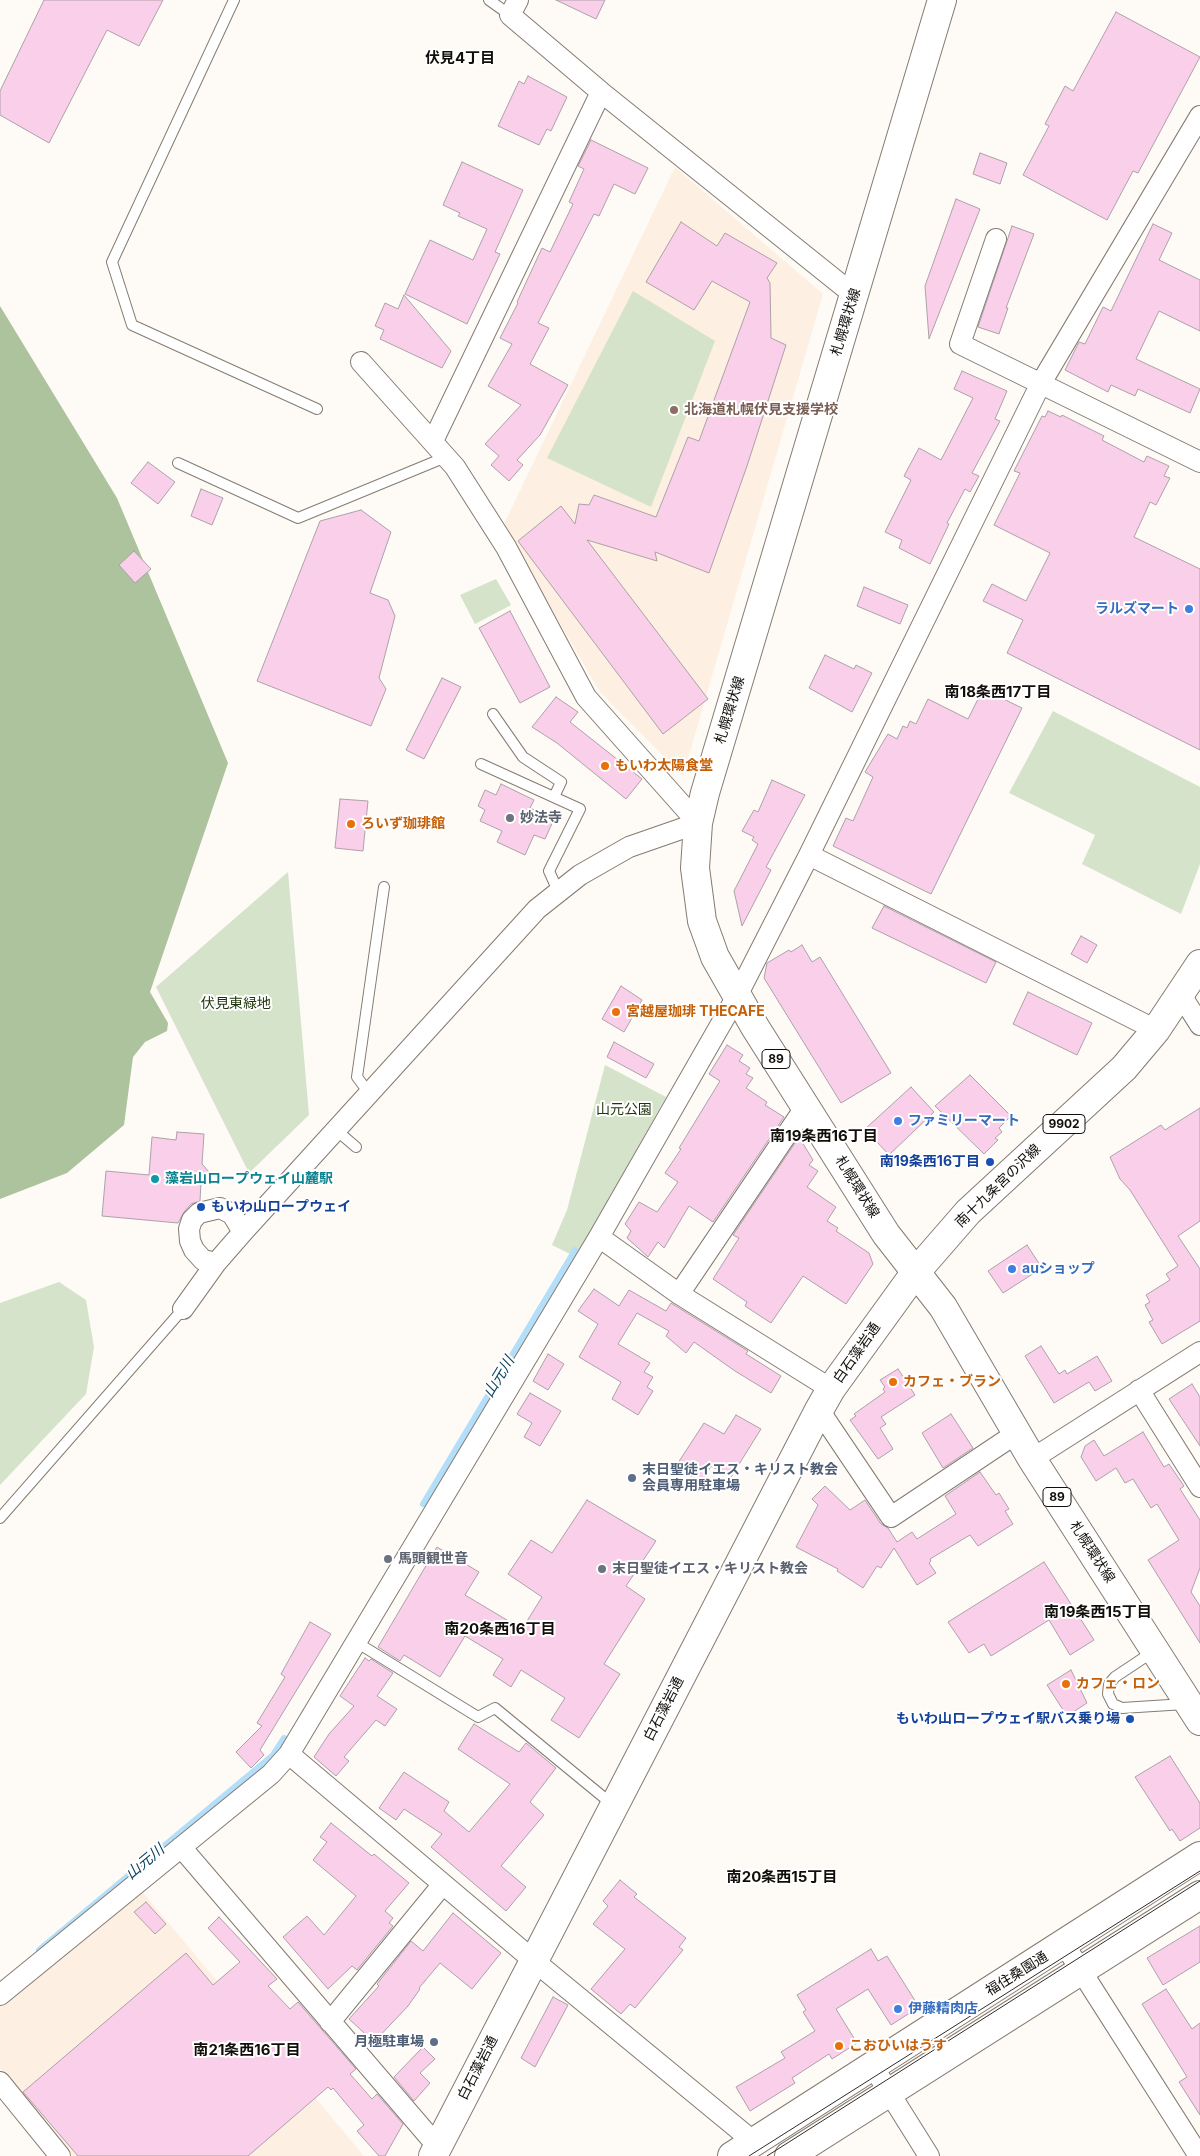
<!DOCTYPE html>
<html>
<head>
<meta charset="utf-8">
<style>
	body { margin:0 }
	canvas { display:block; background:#fefaf6 }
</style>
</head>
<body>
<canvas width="1200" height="2156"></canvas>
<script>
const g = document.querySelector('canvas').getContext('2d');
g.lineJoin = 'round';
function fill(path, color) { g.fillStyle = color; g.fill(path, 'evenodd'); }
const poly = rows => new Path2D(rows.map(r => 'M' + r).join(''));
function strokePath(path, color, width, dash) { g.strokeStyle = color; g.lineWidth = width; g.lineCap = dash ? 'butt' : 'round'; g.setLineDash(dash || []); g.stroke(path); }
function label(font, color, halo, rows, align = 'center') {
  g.font = font + ' Inter,"Noto Sans JP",sans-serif'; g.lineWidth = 4; g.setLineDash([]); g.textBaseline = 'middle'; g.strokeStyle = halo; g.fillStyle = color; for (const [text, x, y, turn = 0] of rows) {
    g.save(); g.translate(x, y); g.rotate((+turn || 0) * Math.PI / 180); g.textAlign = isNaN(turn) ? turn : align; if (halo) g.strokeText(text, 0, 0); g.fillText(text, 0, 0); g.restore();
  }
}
const built = poly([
	[675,167,823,294,683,776,600,692,503,526],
	[140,1889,364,2156,73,2156,0,2068,0,2006]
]);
const green = poly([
	[633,291,715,341,651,507,547,458],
	[496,579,511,605,475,624,460,595],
	[1053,711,1200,787,1200,864,1181,914,1082,864,1095,835,1009,793],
	[288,872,309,1115,249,1173,156,987],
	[605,1065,666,1097,576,1257,552,1245,567,1210],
	[59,1282,86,1300,94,1347,86,1394,0,1485,0,1303]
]);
const forest = poly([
	[0,306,117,498,228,763,150,992,168,1023,167,1031,145,1042,133,1057,124,1125,67,1173,0,1199]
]);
const stream = poly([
	[423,1504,575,1250],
	[39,1950,273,1755,284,1738]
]);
const building = poly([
	[44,0,163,0,139,46,107,30,49,143,0,115,0,91,44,0],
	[556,0,605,0,596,19,556,0],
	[1116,12,1200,57,1138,173,1133,171,1107,220,1023,175,1049,126,1045,124,1065,86,1073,91,1116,12],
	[528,76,567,97,551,131,547,129,539,145,498,126,519,81,524,84,528,76],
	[591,140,648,168,635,194,614,184,599,216,594,214,538,323,549,328,530,364,568,385,540,435,517,460,523,465,509,481,491,465,499,456,485,444,521,405,488,386,512,344,500,338,518,303,517,302,542,248,550,252,573,204,569,202,584,169,578,166,591,140],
	[980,153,1007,163,1000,184,973,174,980,153],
	[462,162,523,190,495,252,500,254,467,324,405,294,430,240,473,260,487,229,458,216,460,213,443,205,462,162],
	[956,199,980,209,929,339,925,286,956,199],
	[681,222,717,246,725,233,777,263,767,278,770,283,771,338,786,345,747,466,709,573,655,552,657,561,587,540,708,699,663,734,518,541,561,506,575,524,579,504,589,505,594,495,656,517,688,437,699,441,750,302,712,281,694,310,646,282,681,222],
	[1153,224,1172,233,1159,260,1200,280,1200,331,1159,311,1136,359,1200,389,1190,413,1138,389,1135,396,1111,385,1108,392,1065,370,1079,342,1085,344,1103,307,1111,311,1153,224],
	[1012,226,1034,234,1006,308,1008,308,999,334,978,327,1012,226],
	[404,295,451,351,442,368,380,339,384,330,375,326,385,303,398,309,404,295],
	[962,371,1007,391,995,419,1000,421,972,473,979,476,970,492,965,489,947,523,949,524,930,564,899,548,902,540,885,532,911,480,904,476,919,448,941,460,973,398,954,389,962,371],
	[1048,411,1061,417,1062,415,1104,436,1102,440,1144,462,1147,456,1169,466,1164,476,1170,478,1156,505,1150,502,1134,537,1200,569,1200,750,1007,653,1023,620,983,601,992,584,1026,601,1050,553,994,525,1020,473,1014,471,1042,416,1045,417,1048,411],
	[148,462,175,482,158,504,131,483,148,462],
	[201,489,223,498,212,525,191,516,201,489],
	[361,510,391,532,370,593,388,600,395,616,379,678,386,689,371,726,257,681,320,521,361,510],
	[134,551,151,569,135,583,119,565,134,551],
	[864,587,908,605,900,624,857,606,864,587],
	[510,611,550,687,520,703,479,628,510,611],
	[825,655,854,669,856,665,872,673,852,712,809,688,825,655],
	[442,678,461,687,424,759,406,750,442,678],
	[983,689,1022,708,931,894,833,846,846,818,853,821,873,777,865,772,888,734,897,739,903,726,907,728,910,721,916,724,928,699,968,719,983,689],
	[556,697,578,712,570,722,642,779,626,799,557,743,532,727,556,697],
	[772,780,805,795,766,867,771,870,742,926,734,891,758,844,752,840,754,837,742,831,754,810,758,812,772,780],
	[501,784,534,800,530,808,554,819,545,839,534,835,525,855,497,842,502,831,480,821,485,810,478,806,485,790,496,795,501,784],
	[340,799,368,801,363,851,335,848,340,799],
	[884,906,996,962,986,983,872,928,884,906],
	[1081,936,1097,945,1087,963,1071,954,1081,936],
	[802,945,812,962,820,957,891,1073,841,1103,764,978,767,963,789,950,791,952,802,945],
	[621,986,642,1000,624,1032,602,1019,621,986],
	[1028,992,1092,1023,1077,1055,1013,1024,1028,992],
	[614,1042,654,1064,646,1078,607,1057,614,1042],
	[727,1045,743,1055,739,1061,750,1068,746,1074,753,1078,746,1088,767,1102,765,1105,784,1117,713,1222,689,1206,664,1248,658,1242,648,1257,627,1238,631,1231,625,1224,639,1202,657,1212,678,1182,665,1173,681,1149,679,1148,720,1081,709,1074,727,1045],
	[970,1075,1011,1116,999,1128,1002,1132,995,1138,998,1140,984,1154,935,1106,970,1075],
	[911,1087,934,1112,889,1155,865,1129,911,1087],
	[1200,1108,1200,1221,1178,1236,1200,1269,1200,1321,1162,1344,1149,1322,1153,1320,1145,1305,1150,1302,1146,1295,1170,1280,1166,1274,1178,1266,1130,1190,1120,1179,1110,1157,1161,1125,1165,1130,1200,1108],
	[177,1132,204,1134,202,1164,210,1173,201,1182,200,1201,191,1204,184,1212,178,1223,102,1216,106,1171,149,1175,152,1137,176,1140,177,1132],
	[799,1137,813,1160,809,1165,818,1171,807,1187,836,1207,827,1221,838,1228,836,1231,869,1253,873,1264,846,1304,803,1276,771,1323,745,1306,747,1302,713,1279,739,1238,733,1235,799,1137],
	[1027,1245,1042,1268,1003,1293,988,1271,1027,1245],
	[594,1289,619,1306,629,1290,666,1311,671,1303,748,1351,746,1354,781,1376,771,1393,735,1371,694,1342,686,1353,666,1336,669,1331,637,1313,618,1344,650,1363,644,1372,653,1377,647,1387,653,1391,638,1415,612,1399,621,1382,579,1357,598,1324,578,1311,594,1289],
	[1041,1346,1059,1374,1065,1370,1067,1374,1097,1356,1112,1381,1095,1391,1089,1382,1054,1403,1025,1356,1041,1346],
	[548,1354,564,1364,548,1390,533,1381,548,1354],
	[898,1369,915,1395,881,1417,886,1424,880,1428,893,1449,878,1459,850,1420,856,1416,854,1414,885,1392,883,1389,885,1387,880,1380,898,1369],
	[1192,1384,1200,1397,1200,1446,1169,1399,1192,1384],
	[530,1393,561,1411,540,1446,524,1437,532,1423,517,1414,530,1393],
	[951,1414,973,1448,943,1468,922,1433,951,1414],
	[736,1415,761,1429,731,1477,711,1466,701,1483,676,1466,704,1423,724,1434,736,1415],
	[1143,1432,1164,1467,1169,1464,1184,1486,1180,1489,1200,1520,1200,1568,1191,1592,1200,1606,1200,1643,1148,1560,1179,1540,1157,1504,1151,1508,1133,1479,1125,1483,1116,1468,1096,1481,1081,1457,1085,1446,1094,1440,1104,1456,1143,1432],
	[980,1472,996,1495,999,1493,1009,1509,1005,1511,1013,1524,978,1546,970,1535,930,1559,931,1561,929,1563,936,1573,917,1585,894,1548,881,1568,877,1566,863,1588,837,1571,838,1569,796,1547,818,1505,812,1499,825,1486,850,1510,865,1500,881,1524,888,1528,897,1542,912,1532,917,1539,956,1514,945,1496,980,1472],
	[587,1500,656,1541,626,1586,645,1599,604,1664,620,1674,579,1738,551,1720,565,1698,521,1670,511,1687,493,1675,503,1659,465,1636,440,1677,404,1655,400,1661,378,1647,437,1547,479,1572,465,1595,522,1629,542,1597,508,1574,531,1540,552,1553,587,1500],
	[1044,1562,1094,1640,1070,1655,1049,1620,991,1656,984,1644,969,1653,948,1622,1044,1562],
	[310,1622,331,1634,260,1750,264,1755,251,1768,236,1752,262,1726,257,1723,285,1677,281,1674,310,1622],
	[365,1658,369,1661,371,1659,393,1673,377,1696,397,1709,385,1726,376,1720,344,1757,349,1761,336,1776,314,1757,329,1734,354,1706,340,1696,365,1658],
	[1071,1670,1087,1703,1067,1716,1047,1685,1071,1670],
	[474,1724,519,1752,526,1743,556,1768,530,1802,544,1815,501,1866,526,1887,506,1911,431,1847,442,1834,404,1809,396,1820,379,1808,404,1772,449,1802,444,1811,469,1832,510,1784,458,1749,474,1724],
	[1170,1756,1200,1803,1200,1828,1180,1841,1172,1829,1170,1831,1135,1777,1170,1756],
	[331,1823,372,1856,374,1854,409,1883,385,1911,393,1918,389,1923,393,1926,357,1970,352,1966,328,1989,283,1937,307,1916,324,1935,356,1896,313,1860,327,1842,320,1837,331,1823],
	[620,1880,637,1894,634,1897,686,1938,679,1947,683,1950,635,2008,630,2004,621,2014,591,1989,625,1949,593,1924,608,1906,603,1901,620,1880],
	[146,1902,166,1924,155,1934,134,1912,146,1902],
	[453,1913,501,1953,472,1989,440,1963,419,1988,420,1989,408,2006,374,2042,349,2019,379,1986,377,1984,411,1941,423,1951,453,1913],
	[219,1917,277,1979,268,1986,290,2009,298,2002,356,2069,350,2074,372,2099,377,2094,403,2124,385,2156,379,2156,357,2131,364,2125,333,2088,331,2090,328,2087,248,2156,78,2156,23,2092,186,1953,213,1985,240,1962,208,1928,219,1917],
	[1200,1926,1200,1962,1163,1985,1147,1958,1200,1926],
	[871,1949,878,1961,887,1956,919,2007,891,2025,868,1989,836,2009,857,2043,832,2059,829,2054,792,2078,795,2083,750,2111,736,2087,785,2058,781,2052,815,2031,803,2012,806,2010,797,1995,871,1949],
	[1166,1989,1192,2029,1200,2023,1200,2115,1179,2082,1187,2077,1142,2004,1166,1989],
	[553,1997,568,2005,535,2067,521,2058,553,1997],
	[423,2047,435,2059,420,2073,430,2083,414,2101,394,2077,423,2047]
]);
const lane = poly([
	[234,0,112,262,132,325,317,409],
	[489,0,510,15],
	[178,463,298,518,446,457],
	[493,714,523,757,561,782,554,797],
	[481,764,580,809,549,871,558,891],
	[369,1093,357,1077,384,887],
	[335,1129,356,1147],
	[0,1518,183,1309],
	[356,1642,478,1717,495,1708,613,1805],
	[1154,1651,1115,1677,1109,1684,1108,1694,1113,1704,1122,1708,1185,1704]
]);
const street = poly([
	[518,0,510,15,601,92,854,295],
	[996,239,960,344,1200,462],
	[433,441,601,92],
	[809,855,1156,1030],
	[1181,995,1200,1025],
	[599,1237,679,1294,831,1389],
	[216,1263,203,1260,194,1250,190,1241,189,1229,192,1220,199,1213,220,1208,232,1214,243,1232],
	[679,1294,806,1106],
	[183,1309,216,1263,243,1232,537,909,580,875,629,847,698,823,586,697,506,547,455,467,361,362],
	[1139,1390,1200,1487],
	[819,1410,891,1517,1017,1433],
	[1032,1459,1200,1352],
	[289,1754,533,1960,754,2142],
	[181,1847,438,2147],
	[1064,1944,1199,2156],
	[0,1995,271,1774,289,1754,599,1237,737,996,809,855,1041,383,1200,116],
	[330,2022,443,1884],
	[872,2065,929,2156],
	[0,2082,60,2156]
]);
const secondary = poly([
	[433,2156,819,1410,831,1389,915,1273],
	[732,2156,1200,1856],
	[789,2156,1200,1895]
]);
const primary = poly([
	[942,0,705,793,698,823,695,868,702,921,715,957,755,1027,886,1234,943,1307,1032,1459,1200,1721],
	[915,1273,968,1212,1124,1068,1156,1030,1200,964]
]);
const tram = poly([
	[749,2156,1200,1871],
	[767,2156,1200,1881]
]);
const markers = [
	[674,410,5,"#8d6e63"],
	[1189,609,5,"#3f7fe0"],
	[605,766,5,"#e8710a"],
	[510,818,5,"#6b7280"],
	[351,824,5,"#e8710a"],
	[616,1012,5,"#e8710a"],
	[898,1121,5,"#3f7fe0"],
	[990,1162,5,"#1a4fb4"],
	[155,1179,5,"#0f9aa8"],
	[201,1207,5,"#1a4fb4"],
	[1012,1269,5,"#3f7fe0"],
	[893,1382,5,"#e8710a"],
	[632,1478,5,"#5c6f8a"],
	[388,1559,5,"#6b7280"],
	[602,1569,5,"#6b7280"],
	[1066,1684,5,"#e8710a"],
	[1130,1719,5,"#1a4fb4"],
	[898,2009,5,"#3f7fe0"],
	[434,2042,5,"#5c6f8a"],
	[839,2046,5,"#e8710a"]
];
const shields = [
	[776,1059,28],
	[1064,1124,42],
	[1057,1497,28]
];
const shieldNames = [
	["89",776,1059],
	["9902",1064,1124],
	["89",1057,1497]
];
const streetNames = [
	["札幌環状線",846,322,-73],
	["札幌環状線",730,710,-73],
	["南十九条宮の沢線",998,1186,-44],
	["札幌環状線",857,1187,58],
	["白石藻岩通",857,1353,-55],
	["札幌環状線",1092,1552,57],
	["白石藻岩通",664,1709,-63],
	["福住桑園通",1017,1974,-32],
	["白石藻岩通",478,2068,-63]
];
const educationNames = [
	["北海道札幌伏見支援学校",684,410]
];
const shopNames = [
	["ラルズマート",1179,609,"right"],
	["ファミリーマート",908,1121],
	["auショップ",1022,1269],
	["伊藤精肉店",908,2009]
];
const foodNames = [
	["もいわ太陽食堂",615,766],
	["ろいず珈琲館",361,824],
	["宮越屋珈琲 THECAFE",626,1012],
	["カフェ・ブラン",903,1382],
	["カフェ・ロン",1076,1684],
	["こおひいはうす",849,2046]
];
const worshipNames = [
	["妙法寺",520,818],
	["馬頭観世音",398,1559],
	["末日聖徒イエス・キリスト教会",612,1569]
];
const parkNames = [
	["伏見東緑地",236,1004],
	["山元公園",624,1110]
];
const transitNames = [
	["南19条西16丁目",980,1162],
	["もいわ山ロープウェイ",211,1207,"left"],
	["もいわ山ロープウェイ駅バス乗り場",1120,1719]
];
const cultureNames = [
	["藻岩山ロープウェイ山麓駅",165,1179]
];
const serviceNames = [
	["末日聖徒イエス・キリスト教会",642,1470],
	["会員専用駐車場",642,1486],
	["月極駐車場",424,2042,"right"]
];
const neighbourhoodNames = [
	["伏見4丁目",460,58],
	["南18条西17丁目",998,692],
	["南19条西16丁目",824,1136],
	["南19条西15丁目",1098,1612],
	["南20条西16丁目",500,1629],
	["南20条西15丁目",782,1877],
	["南21条西16丁目",247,2050]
];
const waterNames = [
	["山元川",499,1377,-59],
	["山元川",145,1862,-40]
];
fill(built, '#fdf0e3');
fill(green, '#d4e3ca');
fill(forest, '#acc39d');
strokePath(stream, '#b4dffa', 6);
fill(building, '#facfea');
strokePath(building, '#ada1a8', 1);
strokePath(lane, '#857b72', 12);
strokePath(street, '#857b72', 22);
strokePath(secondary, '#857b72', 30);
strokePath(primary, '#857b72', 30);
strokePath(lane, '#fff', 10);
strokePath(street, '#fff', 20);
strokePath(secondary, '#fff', 28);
strokePath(primary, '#fff', 28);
strokePath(tram, '#2f2c28', 1);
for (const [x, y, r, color] of markers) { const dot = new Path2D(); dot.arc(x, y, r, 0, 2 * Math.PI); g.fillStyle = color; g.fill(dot); strokePath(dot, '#fff', 2); }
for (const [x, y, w] of shields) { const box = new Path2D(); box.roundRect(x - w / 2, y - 9.5, w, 19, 4); g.fillStyle = '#fff'; g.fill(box); strokePath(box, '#120f0b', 1); }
label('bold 12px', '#120f0b', null, shieldNames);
label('14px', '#120f0b', '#fff', streetNames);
label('bold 14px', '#785e54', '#fff', educationNames, 'left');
label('bold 14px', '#366cbe', '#fff', shopNames, 'left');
label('bold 14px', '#c56008', '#fff', foodNames, 'left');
label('bold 14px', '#5b616d', '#fff', worshipNames, 'left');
label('14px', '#1d3309', '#fff', parkNames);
label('bold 14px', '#164399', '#fff', transitNames, 'right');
label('bold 14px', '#0d838f', '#fff', cultureNames, 'left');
label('bold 14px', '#4e5e75', '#fff', serviceNames, 'left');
label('bold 15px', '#120f0b', '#fff', neighbourhoodNames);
label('italic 15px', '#0d435e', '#fff', waterNames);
</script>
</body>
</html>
